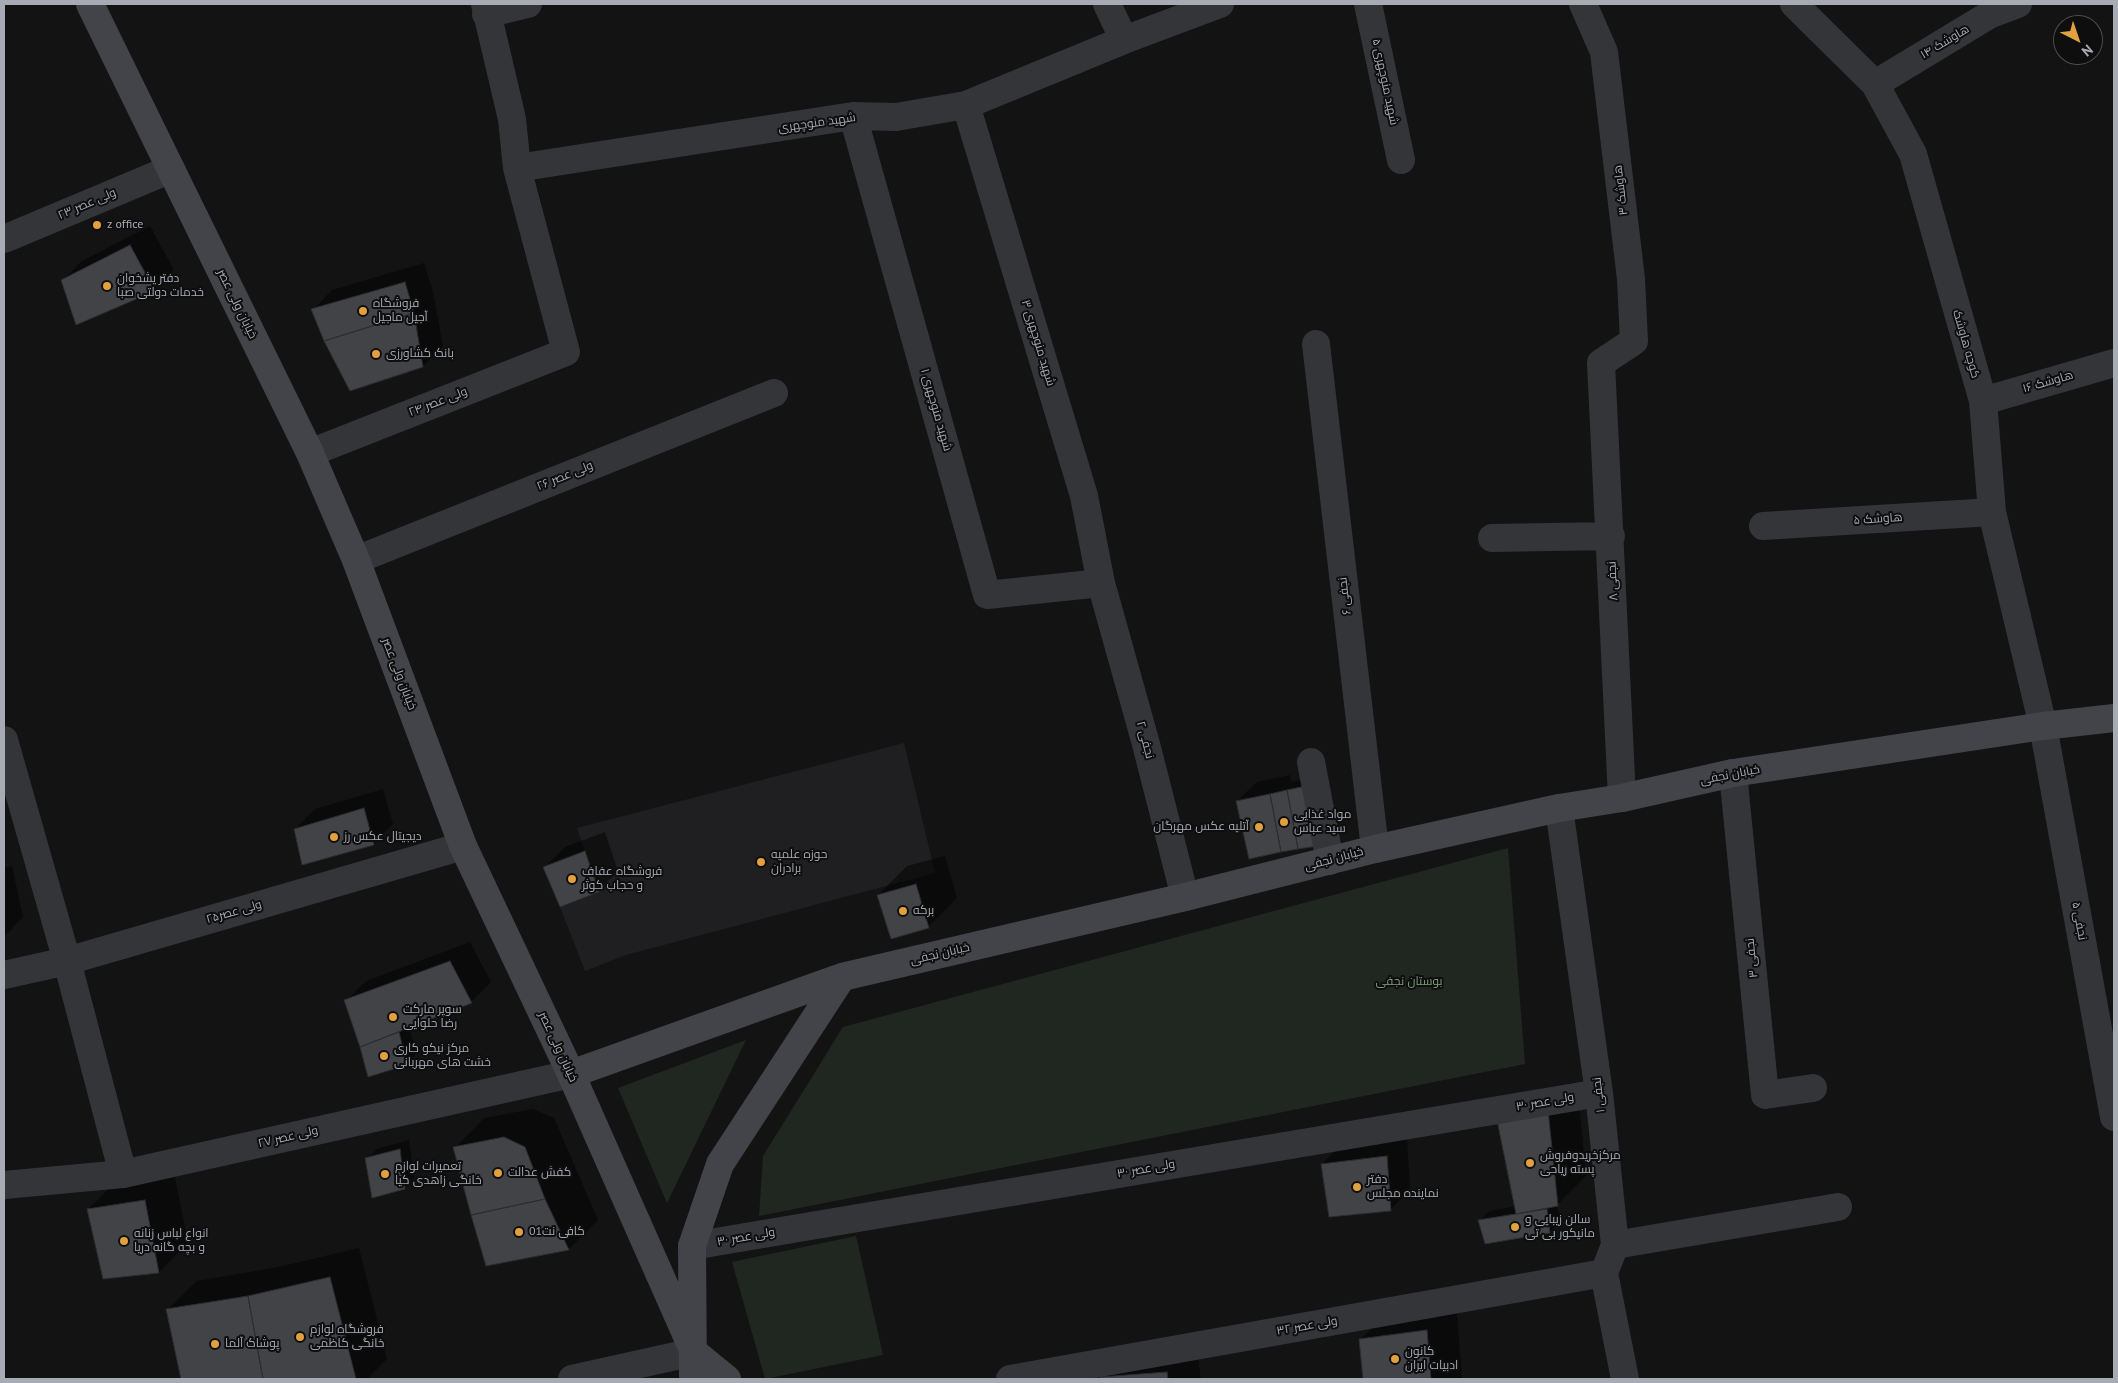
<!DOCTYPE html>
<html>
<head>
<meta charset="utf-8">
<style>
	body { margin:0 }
	#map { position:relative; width:2118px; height:1383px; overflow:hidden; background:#131314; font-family:"PT Sans",sans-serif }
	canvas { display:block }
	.frame { position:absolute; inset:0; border:5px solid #a6abb4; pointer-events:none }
	.north { position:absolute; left:2053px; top:15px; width:50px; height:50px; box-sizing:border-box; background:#0e0e0f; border:1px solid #4b4d51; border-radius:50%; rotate:139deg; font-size:14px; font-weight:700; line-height:20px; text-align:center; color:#a6abb4 }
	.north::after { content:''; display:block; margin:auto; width:18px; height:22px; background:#e1a13e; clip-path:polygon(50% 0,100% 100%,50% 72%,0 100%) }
</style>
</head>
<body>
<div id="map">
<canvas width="2118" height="1383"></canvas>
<div class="frame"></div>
<div class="north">N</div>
</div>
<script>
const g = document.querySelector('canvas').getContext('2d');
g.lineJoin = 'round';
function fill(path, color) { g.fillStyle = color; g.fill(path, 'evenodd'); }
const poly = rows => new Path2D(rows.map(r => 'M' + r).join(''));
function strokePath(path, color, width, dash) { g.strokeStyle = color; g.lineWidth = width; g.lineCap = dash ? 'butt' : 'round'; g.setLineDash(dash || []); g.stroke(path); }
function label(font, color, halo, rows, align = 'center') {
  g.font = font + ' "PT Sans",Cairo,sans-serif'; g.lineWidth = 4; g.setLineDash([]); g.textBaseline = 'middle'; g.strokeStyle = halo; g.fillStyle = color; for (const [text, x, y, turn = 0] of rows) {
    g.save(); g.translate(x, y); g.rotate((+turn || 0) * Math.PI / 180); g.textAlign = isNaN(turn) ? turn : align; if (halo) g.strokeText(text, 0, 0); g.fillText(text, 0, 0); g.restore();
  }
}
const built = poly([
	[904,743,935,873,626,955,585,971,560,907,599,892,577,828]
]);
const green = poly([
	[1508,848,1525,1064,759,1216,763,1156,843,1027],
	[746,1040,667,1203,618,1088],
	[856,1236,883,1355,765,1379,732,1262]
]);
const shadow = poly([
	[150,226,174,270,154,290,62,281,82,261],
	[424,263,433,292,443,346,423,366,313,310,332,290],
	[1290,775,1291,782,1315,777,1327,835,1237,801,1257,782],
	[383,789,393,824,373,844,295,829,315,809],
	[605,832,618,871,598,891,545,867,565,847],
	[945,856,957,898,928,927,878,895,907,866],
	[12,866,23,917,4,937,4,868],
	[470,942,491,982,471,1002,409,1026,416,1054,407,1064,369,1075,346,1001,366,981],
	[1577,1082,1586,1176,1557,1205,1560,1222,1550,1232,1480,1220,1490,1211,1516,1206,1499,1120,1528,1091],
	[533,1109,554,1118,598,1220,569,1249,487,1264,455,1148,484,1118],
	[1407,1137,1410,1190,1390,1210,1322,1164,1342,1144],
	[409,1140,414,1178,404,1188,367,1159,377,1149],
	[174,1172,188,1243,159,1272,104,1278,88,1209,118,1180],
	[359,1248,387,1359,367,1379,182,1379,167,1310,197,1281,278,1267],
	[1456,1301,1462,1379,1365,1379,1361,1339,1390,1310],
	[1196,1344,1201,1379,1102,1379,1130,1348]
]);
const building = poly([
	[130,245,155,291,76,325,61,280,130,245],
	[405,282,414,313,324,341,311,309,405,282],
	[414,313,423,367,350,391,324,341,414,313],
	[1306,786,1318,846,1298,849,1287,790,1306,786],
	[1287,790,1298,849,1281,852,1270,794,1287,790],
	[1270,794,1281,852,1249,859,1236,801,1270,794],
	[364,808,374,845,302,865,294,829,364,808],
	[585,851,599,892,560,907,543,867,585,851],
	[916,884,929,928,891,939,877,895,916,884],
	[450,961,472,1003,360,1047,344,1000,450,961],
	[399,1032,407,1065,368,1077,360,1047,399,1032],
	[1548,1110,1558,1206,1516,1214,1497,1120,1548,1110],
	[504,1137,525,1147,545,1199,471,1215,453,1147,504,1137],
	[400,1149,405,1189,372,1198,365,1158,400,1149],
	[1387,1156,1391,1211,1329,1217,1321,1164,1387,1156],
	[545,1199,569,1250,486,1266,471,1215,545,1199],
	[145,1200,159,1273,103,1279,87,1209,145,1200],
	[1547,1209,1550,1233,1485,1244,1478,1220,1547,1209],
	[330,1277,356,1379,263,1379,248,1296,330,1277],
	[248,1296,263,1379,181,1379,166,1309,248,1296],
	[1427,1330,1431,1379,1363,1379,1359,1339,1427,1330],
	[1167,1372,1168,1379,1100,1379,1100,1377,1167,1372]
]);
const street = poly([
	[1107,4,1124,40],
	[1368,4,1401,160],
	[1583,4,1604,52,1631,279,1634,341,1601,363,1622,798],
	[1794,4,1875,84,1913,154,1983,401,1992,512,2043,726,2114,1117],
	[486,14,528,4],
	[1875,84,1989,15,2018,4],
	[966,105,1084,496,1101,583,1146,744,1185,897],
	[853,116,987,595,1101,583],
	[517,168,853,116,896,117,966,105,1124,40,1220,4],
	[4,239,171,169],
	[1316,344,1375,849],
	[1983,401,2114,363],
	[310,453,566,352,517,168,512,119,485,4],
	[1763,526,1992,512],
	[1492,538,1611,536],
	[356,560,774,393],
	[4,740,67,961,123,1174],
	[1311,762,1330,861],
	[1733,773,1765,1095,1813,1088],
	[1559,808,1599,1093,1615,1245,1604,1273,1625,1379],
	[4,975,67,961,463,846],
	[4,1185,123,1174,571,1074],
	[1615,1245,1838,1207],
	[692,1246,1599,1093],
	[572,1379,694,1352],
	[1010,1379,1604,1273]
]);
const secondary = poly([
	[90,4,310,453,356,560,463,846,571,1074,694,1352,727,1379],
	[571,1074,842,977,1185,897,1375,849,1559,808,1622,798,1733,773,2043,726,2114,718],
	[693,1379,692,1246,720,1164,842,977]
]);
const markers = [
	[97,225,5,"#e1a13e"],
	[107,286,5,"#e1a13e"],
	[363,311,5,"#e1a13e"],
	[376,354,5,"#e1a13e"],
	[1284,822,5,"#e1a13e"],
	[1259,827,5,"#e1a13e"],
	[334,837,5,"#e1a13e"],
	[761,862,5,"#e1a13e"],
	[572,879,5,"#e1a13e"],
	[903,911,5,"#e1a13e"],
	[393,1017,5,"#e1a13e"],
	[384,1056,5,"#e1a13e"],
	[1530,1163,5,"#e1a13e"],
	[498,1173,5,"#e1a13e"],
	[385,1174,5,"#e1a13e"],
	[1357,1187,5,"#e1a13e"],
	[1515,1227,5,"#e1a13e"],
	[519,1232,5,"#e1a13e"],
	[124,1241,5,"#e1a13e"],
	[300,1337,5,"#e1a13e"],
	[215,1344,5,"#e1a13e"],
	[1395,1359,5,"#e1a13e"]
];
const streetNames = [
	["هاوشک ۱۴",1945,42,-31],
	["شهید منوچهری ۵",1385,82,78],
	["شهید منوچهری",817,123,-8],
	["هاوشک ۳",1621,190,-97],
	["ولی عصر ۲۳",87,204,-23],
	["خیابان ولی عصر",237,304,64],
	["شهید منوچهری ۳",1038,343,73],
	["کوچه هاوشک",1966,344,74],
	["هاوشک ۱۶",2048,382,-16],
	["ولی عصر ۲۴",438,402,-21],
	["شهید منوچهری ۱",936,410,74],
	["ولی عصر ۲۶",565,476,-22],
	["هاوشک ۵",1878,519,-4],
	["نجفی ۸",1613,581,-93],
	["نجفی ۶",1345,596,-97],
	["خیابان ولی عصر",399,674,69],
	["نجفی ۲",1145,740,75],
	["خیابان نجفی",1730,775,-11],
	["خیابان نجفی",1334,859,-15],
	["ولی عصر۲۵",234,912,-16],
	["نجفی ۵",2079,921,80],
	["خیابان نجفی",940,954,-13],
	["نجفی ۳",1752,958,-96],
	["خیابان ولی عصر",558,1047,65],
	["نجفی ۱",1599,1095,-97],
	["ولی عصر ۳۰",1545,1102,-10],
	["ولی عصر ۲۷",288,1137,-13],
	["ولی عصر ۳۰",1146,1169,-10],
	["ولی عصر ۳۰",746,1237,-10],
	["ولی عصر ۳۲",1307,1326,-10]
];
const poiNames = [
	["z office",107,225],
	["دفتر یشخوان",117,279],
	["خدمات دولتی صبا",117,293],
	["فروشگاه",373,304],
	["آجیل ماجیل",373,318],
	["بانک کشاورزی",386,354],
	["مواد غذایی",1294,815],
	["سید عباس",1294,829],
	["آتلیه عکس مهرگان",1249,827,"right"],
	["دیجیتال عکس رز",344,837],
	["حوزه علمیه",771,855],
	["برادران",771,869],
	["فروشگاه عفاف",582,872],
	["و حجاب کوثر",582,886],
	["برکه",913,911],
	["سوپر مارکت",403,1010],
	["رضا حلوایی",403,1024],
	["مرکز نیکو کاری",394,1049],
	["خشت های مهربانی",394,1063],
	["مرکزخریدوفروش",1540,1156],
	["پسته ریاحی",1540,1170],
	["تعمیرات لوازم",395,1167],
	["خانگی زاهدی کیا",395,1181],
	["کفش عدالت",508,1173],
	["دفتر",1367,1180],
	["نماینده مجلس",1367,1194],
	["سالن زیبایی و",1525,1220],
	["مانیکور بی تی",1525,1234],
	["کافی نت01",529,1232],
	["انواع لباس زنانه",134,1234],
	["و بچه گانه دریا",134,1248],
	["فروشگاه لوازم",310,1330],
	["خانگی کاظمی",310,1344],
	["پوشاک آلما",225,1344],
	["کانون",1405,1352],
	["ادبیات ایران",1405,1366]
];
const parkNames = [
	["بوستان نجفی",1409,982]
];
fill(built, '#1f1f21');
fill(green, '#202720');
fill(shadow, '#0007');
fill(building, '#424347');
strokePath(building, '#2d2d30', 1);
strokePath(street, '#343539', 28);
strokePath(secondary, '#434449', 28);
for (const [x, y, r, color] of markers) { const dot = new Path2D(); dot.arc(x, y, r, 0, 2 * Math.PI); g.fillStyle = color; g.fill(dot); strokePath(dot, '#0e0e0f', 2); }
label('12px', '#a6abb4', '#0e0e0f', streetNames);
label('12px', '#a6abb4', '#0e0e0f', poiNames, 'left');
label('12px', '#7e9d7e', '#0e0e0f', parkNames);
</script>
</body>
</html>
